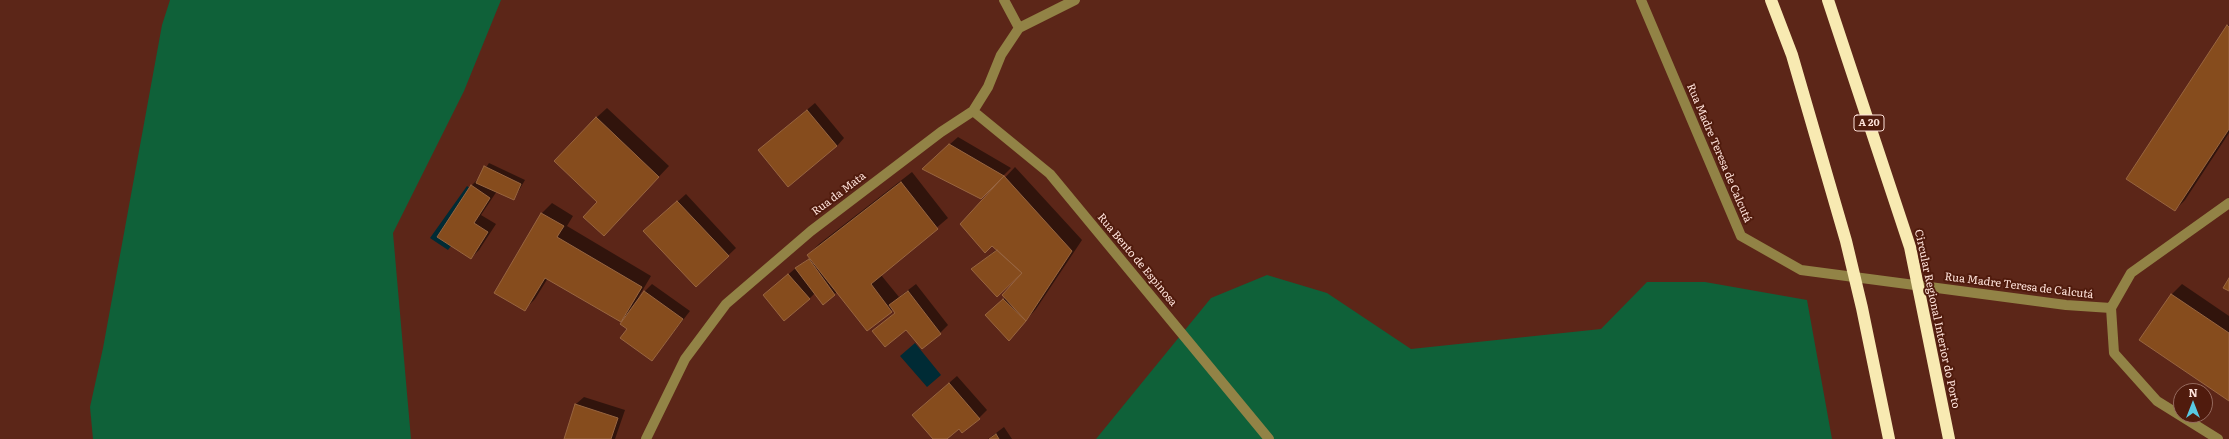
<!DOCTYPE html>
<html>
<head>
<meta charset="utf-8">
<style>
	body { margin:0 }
	#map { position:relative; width:2229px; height:439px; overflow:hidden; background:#5c2618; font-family:Literata,serif }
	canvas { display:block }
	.north { position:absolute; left:2173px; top:383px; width:40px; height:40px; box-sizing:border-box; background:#501b0d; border:1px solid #966b5f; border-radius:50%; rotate:0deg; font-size:11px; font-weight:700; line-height:16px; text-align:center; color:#fee2da }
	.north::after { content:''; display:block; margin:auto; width:14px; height:18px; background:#58c9e3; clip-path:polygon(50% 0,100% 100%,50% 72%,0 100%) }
</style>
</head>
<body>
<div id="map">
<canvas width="2229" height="439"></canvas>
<div class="north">N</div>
</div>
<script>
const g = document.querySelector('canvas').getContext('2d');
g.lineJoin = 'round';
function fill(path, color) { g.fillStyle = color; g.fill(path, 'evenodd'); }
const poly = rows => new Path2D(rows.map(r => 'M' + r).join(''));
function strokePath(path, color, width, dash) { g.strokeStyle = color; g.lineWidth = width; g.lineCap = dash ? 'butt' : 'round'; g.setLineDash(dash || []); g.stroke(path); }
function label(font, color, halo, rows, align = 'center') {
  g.font = font + ' Literata,serif'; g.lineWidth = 4; g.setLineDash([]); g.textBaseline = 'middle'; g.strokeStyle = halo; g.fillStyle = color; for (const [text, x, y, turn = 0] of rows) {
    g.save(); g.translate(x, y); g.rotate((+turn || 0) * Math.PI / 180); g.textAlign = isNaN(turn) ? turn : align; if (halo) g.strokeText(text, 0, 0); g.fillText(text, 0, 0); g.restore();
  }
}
const green = poly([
	[170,0,501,0,464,91,393,233,411,439,93,439,90,407,103,348,162,25],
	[1267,275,1327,293,1411,349,1601,329,1647,282,1705,282,1807,300,1832,439,1096,439,1211,298]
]);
const water = poly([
	[467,186,485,199,448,250,430,238],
	[915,343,941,375,927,387,900,356]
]);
const shadow = poly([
	[2229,24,2229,133,2185,200,2175,210],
	[815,103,844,138,837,146,759,150],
	[607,108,669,166,614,224,599,202,596,118],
	[958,137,1011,168,981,198,931,161],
	[489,163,525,180,514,199,497,191,481,215,496,224,479,250,471,258,471,186,479,178],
	[1015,167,1082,240,1036,309,1013,335,991,311,1006,297,1027,270,972,269,997,249,961,224],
	[912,172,948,218,881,275,899,297,916,284,948,325,940,333,922,348,906,328,873,331,896,312,893,309,867,330,837,292,823,304,815,293,809,299,764,295,797,267,811,257,808,255,819,244],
	[686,194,736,248,696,286,653,224],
	[552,203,573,216,567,226,651,276,638,298,652,284,690,311,652,360,629,329,625,317,621,321,548,278,535,299,525,309,541,214],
	[2182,284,2229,316,2229,400,2141,340,2172,294],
	[957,376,987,410,979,418,959,428,946,439,934,439,921,407],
	[584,397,625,410,615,439,565,439,576,404],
	[1004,427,1012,439,988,439]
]);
const building = poly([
	[2227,25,2229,27,2229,129,2175,211,2126,179,2227,25],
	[807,110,837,146,788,187,758,150,807,110],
	[596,117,659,177,604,236,583,217,597,202,554,161,596,117],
	[949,144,1004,176,981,199,922,169,949,144],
	[484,166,521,184,514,200,476,183,484,166],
	[1004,176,1072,251,1026,321,1002,295,1022,273,992,246,985,253,960,224,1004,176],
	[901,182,938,229,871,284,892,312,867,331,807,255,901,182],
	[471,185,490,198,474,223,488,232,471,259,437,237,471,185],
	[677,201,729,256,696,287,643,231,677,201],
	[541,213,564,226,557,237,642,287,621,322,545,278,525,311,494,293,541,213],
	[997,250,1022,273,997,297,971,269,997,250],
	[809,259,835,295,823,305,795,268,809,259],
	[788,274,810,299,784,321,763,295,788,274],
	[2229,278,2229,291,2223,288,2229,278],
	[644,291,683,319,652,361,620,338,627,329,620,324,644,291],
	[908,291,941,334,922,349,906,330,885,347,872,331,895,313,889,305,908,291],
	[2171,294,2229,333,2229,401,2139,340,2171,294],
	[1003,299,1026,321,1009,341,985,315,1003,299],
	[949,383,980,419,962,433,959,429,947,439,933,439,912,415,949,383],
	[575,404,618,418,611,439,564,439,575,404],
	[996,434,999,439,989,439,996,434]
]);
const minor = poly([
	[1004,0,1019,28],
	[1641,0,1741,236,1801,270,2066,305,2111,308],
	[973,111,1050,174,1269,439],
	[2111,308,2114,353,2157,401,2218,439],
	[2111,308,2131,273,2229,203],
	[646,439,685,359,726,304,811,231,941,132,973,111,988,87,1001,55,1019,28,1075,0]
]);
const highway = poly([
	[1771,0,1792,55,1846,241,1862,308,1889,439],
	[1828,0,1910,247,1949,439]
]);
const shields = [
	[1869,123,30]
];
const shieldNames = [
	["A 20",1869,123]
];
const streetNames = [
	["Rua Madre Teresa de Calcutá",1719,153,67],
	["Rua da Mata",839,194,-37],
	["Rua Bento de Espinosa",1137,260,50],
	["Rua Madre Teresa de Calcutá",2019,286,7],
	["Circular Regional Interior do Porto",1937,319,78]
];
fill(green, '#0f6139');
fill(water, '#002b35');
fill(shadow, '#0007');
fill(building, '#864c1d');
strokePath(building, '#986540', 1);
strokePath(minor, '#928346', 10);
strokePath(highway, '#f8eab2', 12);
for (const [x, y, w] of shields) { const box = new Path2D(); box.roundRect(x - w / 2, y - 8, w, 16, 3); g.fillStyle = '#501b0d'; g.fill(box); strokePath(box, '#fee2da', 1); }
label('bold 10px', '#fee2da', null, shieldNames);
label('11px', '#fee2da', '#501b0d', streetNames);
</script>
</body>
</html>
